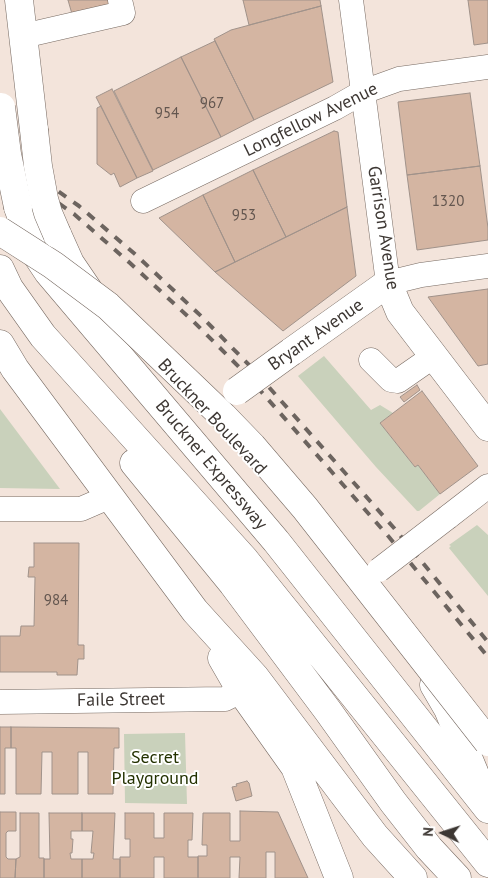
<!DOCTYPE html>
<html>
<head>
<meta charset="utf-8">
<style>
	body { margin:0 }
	#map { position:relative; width:488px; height:878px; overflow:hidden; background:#f3e4db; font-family:"PT Sans",sans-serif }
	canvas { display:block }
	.north { position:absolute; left:418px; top:808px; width:50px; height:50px; -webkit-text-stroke:4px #fff; paint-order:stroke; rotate:274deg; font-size:14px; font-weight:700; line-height:20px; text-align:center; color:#3d3733 }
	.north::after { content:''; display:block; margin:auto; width:18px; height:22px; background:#3d3733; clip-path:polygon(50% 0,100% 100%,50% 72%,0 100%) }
</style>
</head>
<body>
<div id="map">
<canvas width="488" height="878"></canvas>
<div class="north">N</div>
</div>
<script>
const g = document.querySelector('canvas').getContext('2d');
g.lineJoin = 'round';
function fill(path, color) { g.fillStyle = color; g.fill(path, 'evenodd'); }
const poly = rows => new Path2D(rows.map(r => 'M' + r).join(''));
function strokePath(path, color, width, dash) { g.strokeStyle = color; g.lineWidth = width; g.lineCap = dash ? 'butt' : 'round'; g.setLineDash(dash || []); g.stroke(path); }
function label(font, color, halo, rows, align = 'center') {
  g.font = font + ' "PT Sans",sans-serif'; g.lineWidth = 4; g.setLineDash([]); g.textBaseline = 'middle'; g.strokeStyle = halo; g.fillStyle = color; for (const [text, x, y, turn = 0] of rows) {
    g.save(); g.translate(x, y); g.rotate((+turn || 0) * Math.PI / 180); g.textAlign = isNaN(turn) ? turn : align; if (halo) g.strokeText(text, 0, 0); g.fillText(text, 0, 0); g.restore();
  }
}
const green = poly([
	[324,356,371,410,380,405,393,413,380,423,415,467,418,465,440,494,419,511,417,511,376,467,298,376],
	[0,409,60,489,0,488],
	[477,525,488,535,488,596,449,548,451,546,449,545],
	[185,733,187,804,125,803,124,734]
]);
const building = poly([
	[68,0,114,0,115,3,72,14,68,0],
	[243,0,320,0,321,6,249,25,243,0],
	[468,0,488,0,488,43,474,45,468,0],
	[321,6,333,82,254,120,214,39,231,30,321,6],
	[215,41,254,120,221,137,181,57,215,41],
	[181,57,221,137,153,170,114,91,181,57],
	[112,89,153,171,137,178,96,97,112,89],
	[470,93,480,166,407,175,398,102,470,93],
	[101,106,137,178,120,187,114,173,111,175,97,164,97,108,101,106],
	[334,131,338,132,347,207,286,237,253,170,334,131],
	[480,166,488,228,488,240,417,250,407,175,480,166],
	[253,170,286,237,235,262,203,195,253,170],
	[203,195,235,262,215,272,159,218,203,195],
	[347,207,356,276,283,331,215,272,347,207],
	[488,289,488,364,478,366,428,297,488,289],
	[417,385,420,390,404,402,400,397,417,385],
	[422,391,478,466,440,494,418,465,415,467,380,423,422,391],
	[34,543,79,543,78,645,84,645,84,659,78,659,77,675,57,675,57,672,0,672,0,636,20,636,21,626,34,626,35,577,28,577,29,567,34,567,34,543],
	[0,727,11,727,11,748,5,748,5,794,0,794,0,727],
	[11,727,119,728,119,748,114,748,113,794,88,794,88,752,78,752,78,794,52,794,52,752,42,752,41,794,16,794,16,748,11,748,11,727],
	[247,781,249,783,252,796,236,801,232,787,237,786,236,784,247,781],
	[240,811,278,812,308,878,275,878,275,852,266,852,266,878,239,878,240,857,230,857,230,878,198,878,198,856,207,856,207,845,202,845,203,813,230,813,230,841,240,841,240,811],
	[0,812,16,812,16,831,8,831,6,833,6,857,8,859,16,859,15,878,0,878,0,812],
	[20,813,39,813,39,858,44,858,44,878,15,878,16,859,20,857,20,813],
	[49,813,82,813,82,831,71,831,71,839,73,839,72,853,70,853,71,859,82,859,82,878,44,878,44,859,50,859,49,813],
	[82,813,115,813,113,859,120,859,120,878,82,878,82,859,93,859,94,853,91,853,93,831,82,831,82,813],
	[125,813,154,813,154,838,164,838,164,813,193,813,192,840,188,840,188,857,198,857,198,878,164,878,164,857,154,857,154,878,120,878,120,857,130,857,130,839,125,839,125,813]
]);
const minor = poly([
	[351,0,388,283,421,275,488,266],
	[23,36,123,13,120,0],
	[143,201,335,108,363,92,399,79,488,67],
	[371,360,391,380,398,381,434,356],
	[0,509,81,509,111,496],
	[448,517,488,486],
	[0,702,225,699,241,691]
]);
const major = poly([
	[19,0,34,130],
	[57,234,70,263,89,291],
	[0,344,15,369,195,611,255,677,375,836,413,878],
	[291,352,388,283,400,312,488,427],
	[222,658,241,691,295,767,339,878],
	[434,685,448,709,486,801]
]);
const highway = poly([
	[18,207,32,248,48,272,276,541,488,809],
	[0,269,9,288,43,336,245,560,488,863],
	[134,463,233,584,328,711,393,802,429,848,457,878]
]);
const rail = poly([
	[0,150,79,206,136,255,201,316,251,367,394,528,488,642],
	[0,162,74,214,130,263,194,322,244,372,389,537,488,657]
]);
const minorBridge = poly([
	[379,570,448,517]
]);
const majorBridge = poly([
	[34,130,38,166,44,199,48,213,57,234],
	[237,391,291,352]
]);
const highwayBridge = poly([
	[1,107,7,154,18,207],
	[0,231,53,265,108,306,223,416,252,446,305,508,488,742]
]);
const numberNames = [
	["967",212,104],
	["954",167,114],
	["1320",448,202],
	["953",244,216],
	["984",56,601]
];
const streetNames = [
	["Longfellow Avenue",311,120,-26],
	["Garrison Avenue",383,228,81],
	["Bryant Avenue",316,335,-35],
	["Bruckner Boulevard",212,417,47],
	["Bruckner Expressway",211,465,50],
	["Faile Street",121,700,-1]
];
const parkNames = [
	["Secret",155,758],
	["Playground",155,779]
];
fill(green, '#c9d1bb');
fill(building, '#d4b5a2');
strokePath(building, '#a0928a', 1);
strokePath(minor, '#776a62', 25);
strokePath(major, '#776a62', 29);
strokePath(highway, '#776a62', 29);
strokePath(minor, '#fff', 24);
strokePath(major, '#fff', 28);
strokePath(highway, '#fff', 28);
strokePath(rail, '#6c645f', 4, [9, 9]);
strokePath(minorBridge, '#776a62', 25, []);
strokePath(majorBridge, '#776a62', 29, []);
strokePath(highwayBridge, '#776a62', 29, []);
strokePath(minorBridge, '#fff', 24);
strokePath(majorBridge, '#fff', 28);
strokePath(highwayBridge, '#fff', 28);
label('15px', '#63564f', null, numberNames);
label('18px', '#3d3733', '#fff', streetNames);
label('18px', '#233100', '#fff', parkNames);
</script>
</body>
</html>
